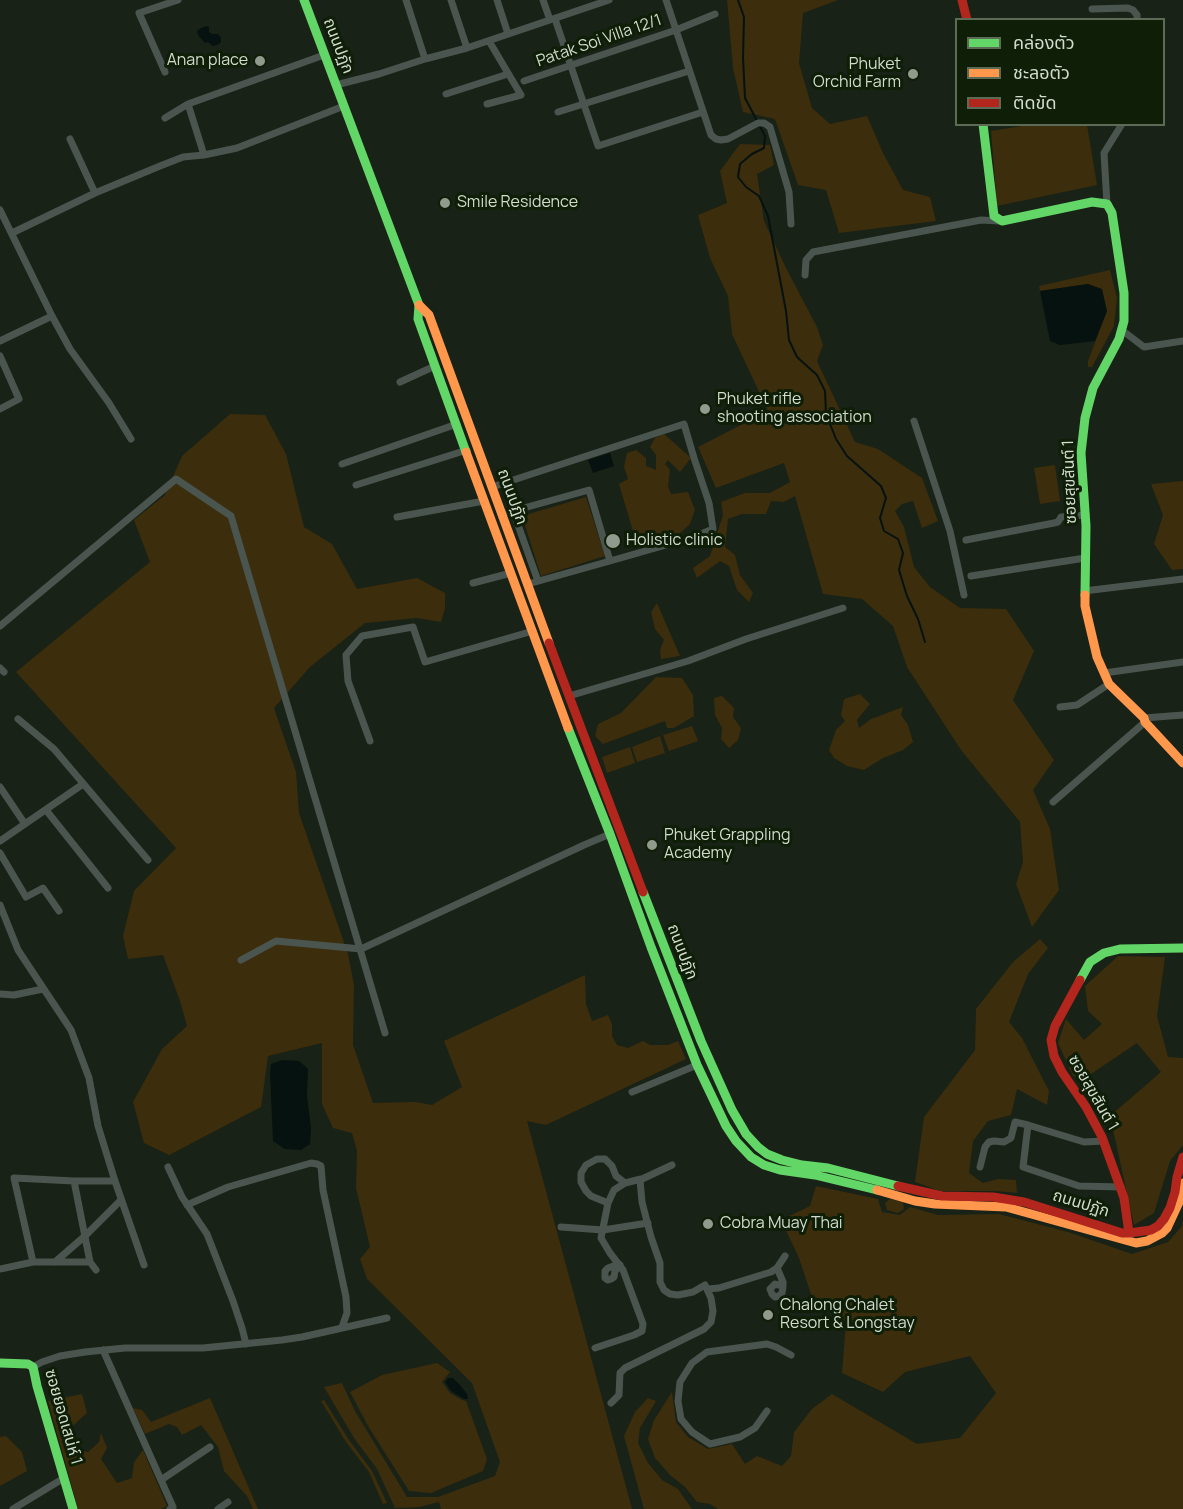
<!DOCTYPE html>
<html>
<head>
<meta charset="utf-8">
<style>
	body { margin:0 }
	#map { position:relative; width:1183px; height:1509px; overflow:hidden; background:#192216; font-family:Manrope,"Noto Sans Thai",sans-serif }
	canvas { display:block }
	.legend { position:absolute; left:955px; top:18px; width:210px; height:108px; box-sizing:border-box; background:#0e1e07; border:2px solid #5c6a56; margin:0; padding:8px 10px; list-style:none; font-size:18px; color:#d1dccd }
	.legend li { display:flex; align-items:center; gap:12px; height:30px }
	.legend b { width:30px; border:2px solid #5c6a56 }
</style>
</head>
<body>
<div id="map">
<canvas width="1183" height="1509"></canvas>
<ul class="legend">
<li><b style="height:8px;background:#63d668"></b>คล่องตัว</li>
<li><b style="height:8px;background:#ff974d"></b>ชะลอตัว</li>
<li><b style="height:8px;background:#b3261e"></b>ติดขัด</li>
</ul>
</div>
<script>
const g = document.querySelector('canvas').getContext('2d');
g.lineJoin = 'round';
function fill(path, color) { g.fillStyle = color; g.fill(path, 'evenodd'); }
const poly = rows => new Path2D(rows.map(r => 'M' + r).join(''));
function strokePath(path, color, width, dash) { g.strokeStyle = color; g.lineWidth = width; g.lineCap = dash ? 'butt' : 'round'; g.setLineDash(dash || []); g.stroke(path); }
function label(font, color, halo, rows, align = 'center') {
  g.font = font + ' Manrope,"Noto Sans Thai",sans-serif'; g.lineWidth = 6; g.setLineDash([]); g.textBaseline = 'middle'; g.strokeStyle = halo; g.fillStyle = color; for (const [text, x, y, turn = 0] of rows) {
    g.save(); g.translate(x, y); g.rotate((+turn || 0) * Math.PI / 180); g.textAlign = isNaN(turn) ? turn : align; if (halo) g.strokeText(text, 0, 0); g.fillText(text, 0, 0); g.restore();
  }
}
const green = poly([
	[727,0,838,0,803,13,799,63,812,108,830,124,867,116,883,153,903,190,930,197,936,221,839,233,826,190,798,185,775,119,743,112,733,68],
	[1028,125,1087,125,1097,185,997,206,991,131],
	[740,144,770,145,774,165,757,174,764,221,785,266,817,327,823,345,817,361,855,442,878,449,922,478,938,521,922,528,913,501,902,504,895,511,904,527,914,567,930,587,960,608,1006,609,1034,651,1013,700,1054,760,1033,790,1050,829,1059,890,1032,927,1016,884,1023,862,1020,822,961,750,907,667,893,626,862,599,823,594,795,496,784,502,771,501,766,514,742,514,728,519,725,547,735,555,740,575,753,593,749,602,737,590,729,566,720,561,697,578,693,568,710,556,723,515,721,502,745,493,770,493,790,482,784,463,716,488,698,447,768,411,732,334,728,296,710,258,698,215,727,203,720,171],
	[1110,270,1117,298,1114,326,1092,367,1088,367,1088,361,1107,311,1088,284,1040,291,1039,286],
	[230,414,265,415,286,454,304,527,332,544,357,589,417,578,445,593,445,608,441,622,417,618,365,623,310,667,274,708,296,772,299,813,348,954,354,985,353,1045,373,1103,416,1102,432,1105,462,1087,444,1041,585,975,586,1004,592,1021,608,1015,612,1024,612,1036,617,1045,628,1048,643,1041,650,1045,668,1045,678,1041,686,1059,546,1125,527,1121,632,1509,441,1509,439,1502,419,1507,395,1508,377,1469,354,1438,324,1387,342,1383,355,1411,407,1497,438,1497,495,1476,500,1462,472,1383,367,1279,360,1259,370,1247,356,1188,357,1151,352,1133,333,1128,322,1104,322,1043,268,1056,261,1107,169,1155,144,1143,133,1102,162,1049,187,1026,180,1001,163,955,128,959,123,936,134,891,176,848,16,672,150,562,134,520,165,495,182,456],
	[664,434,691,458,680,472,668,460,665,464,670,470,668,486,671,494,688,492,695,510,690,524,675,538,661,540,638,548,619,484,628,479,624,467,627,453,636,450,646,458,646,466,656,470,656,455,650,447,655,438],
	[1055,465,1060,501,1040,504,1034,468],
	[1183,481,1183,569,1172,570,1154,544,1163,515,1151,484],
	[586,497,605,556,541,576,522,516],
	[657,603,680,656,661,659,660,650,664,640,655,629,651,612],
	[656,677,682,678,693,695,694,716,674,728,667,728,665,721,603,744,595,736,598,724,621,713],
	[860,694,870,704,857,720,859,728,871,719,903,707,901,715,908,725,913,742,903,750,883,758,864,770,847,766,834,758,829,750,836,730,845,721,841,715,844,699],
	[722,696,734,708,733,717,741,728,738,740,729,748,721,739,722,728,715,715,714,698],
	[692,726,698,741,669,751,663,735],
	[660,736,665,753,637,762,632,747],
	[630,747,635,763,607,773,602,757],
	[1040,939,1048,948,1028,974,1009,1022,1022,1038,1049,1091,1047,1105,1017,1089,1011,1115,988,1121,973,1141,969,1173,983,1183,998,1179,1016,1180,1017,1193,996,1191,940,1191,915,1182,924,1117,975,1050,976,1009,1013,962],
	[1118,956,1165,957,1157,1016,1168,1057,1183,1058,1183,1145,1170,1161,1154,1213,1134,1225,1110,1116,1161,1072,1137,1043,1085,1078,1073,1076,1058,1043,1066,1019,1084,1040,1102,1024,1088,1011,1085,986],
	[816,1186,878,1199,882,1212,900,1215,910,1207,938,1215,999,1214,1068,1232,1132,1254,1168,1242,1182,1226,1183,1220,1183,1509,718,1509,710,1504,697,1502,685,1487,670,1475,655,1458,648,1439,654,1420,672,1392,676,1422,688,1437,708,1449,732,1444,745,1464,757,1456,782,1466,791,1456,794,1432,812,1409,832,1394,917,1444,960,1438,996,1393,970,1356,905,1372,883,1392,842,1373,846,1323,811,1294,799,1258,781,1220,810,1206],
	[890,1199,903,1202,904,1209,898,1213,887,1210,885,1203],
	[437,1363,450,1372,442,1382,450,1393,462,1400,466,1401,487,1459,483,1471,431,1493,409,1491,368,1426,350,1392,382,1375],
	[82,1394,87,1413,67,1431,70,1449,88,1452,99,1442,101,1433,107,1448,101,1459,117,1483,132,1478,134,1462,143,1450,167,1506,161,1509,78,1509,48,1401],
	[210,1398,258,1509,253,1509,247,1496,224,1471,218,1447,201,1425,182,1435,177,1427,169,1424,145,1434,133,1408,142,1410,151,1422],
	[648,1398,656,1401,640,1428,638,1443,648,1463,662,1480,678,1489,692,1509,644,1509,624,1436,635,1412],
	[324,1400,349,1440,372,1471,387,1503,383,1504,369,1472,346,1442,321,1401],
	[6,1436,22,1452,27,1471,0,1486,0,1437]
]);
const water = poly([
	[206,26,209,27,209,32,212,34,218,34,221,38,221,42,217,45,213,46,208,42,205,43,198,35,197,31,201,28],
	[1088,284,1102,289,1107,311,1095,341,1060,345,1050,341,1040,291],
	[610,453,614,466,593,473,588,460],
	[282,1060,299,1061,308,1069,307,1096,311,1128,310,1144,301,1150,285,1149,273,1141,270,1074,271,1064],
	[448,1378,453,1378,460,1385,467,1394,468,1399,464,1399,451,1391,445,1382]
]);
const stream = poly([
	[738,0,744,17,743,58,745,98,765,136,764,148,752,154,740,164,738,177,746,187,759,196,768,216,786,311,789,340,797,357,817,375,825,391,826,414,836,439,847,456,881,486,886,498,880,518,884,531,898,539,903,553,899,570,907,596,918,619,925,642]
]);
const street = poly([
	[406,0,425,59],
	[451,0,467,48],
	[497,0,508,34],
	[543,0,550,20],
	[666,0,711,135,716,139,721,140,728,139,758,123,764,123,770,127,789,192,791,224],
	[1092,9,1128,8,1133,10,1137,15,1137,20],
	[555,19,598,146,703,112],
	[165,72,139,13,178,0],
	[524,81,676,30,715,14],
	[336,85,379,74,425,59,467,48,609,0],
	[446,94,508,74],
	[188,104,204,155],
	[487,104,521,95,489,41],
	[558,112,689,71],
	[165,118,188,104,324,55],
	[70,139,95,193],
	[1107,204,1104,153,1122,124],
	[0,210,52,316,70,349,109,403,131,439],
	[12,233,95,193,160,166,183,157,204,155,237,148,344,106],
	[805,275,806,260,813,252,981,220,999,221],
	[1123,331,1144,347,1183,341],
	[0,341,52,316],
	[0,356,19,399,0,409],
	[400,382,435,366],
	[914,421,950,531,964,595],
	[342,464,457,424],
	[356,485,467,450],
	[492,487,684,424,694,458,709,503,713,529,694,537,610,561,589,490,502,514],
	[513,511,538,581],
	[397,517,484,501],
	[966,540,1054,523,1058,522,1061,517,1086,515],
	[971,576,1085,558],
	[473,583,511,573],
	[528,584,610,561],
	[1084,591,1183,579],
	[0,626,176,479,231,516,385,1033],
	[0,668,4,672],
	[1104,673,1183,662],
	[569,696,688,661,746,639,843,608],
	[1060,707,1077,705,1109,684],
	[1144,718,1183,715],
	[18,719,54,749,148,860],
	[370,741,348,681,346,655,362,636,413,627,425,662,533,631],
	[0,787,25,824],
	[1053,802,1145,722],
	[46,810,108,888],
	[0,841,83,784],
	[0,853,26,897,43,888,59,911],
	[0,905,18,950,71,1030,89,1078,98,1126,115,1181,74,1181,14,1178,33,1262,0,1269],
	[241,960,276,941,361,949,584,845,610,834],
	[0,994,14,995,43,989],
	[632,1092,697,1065],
	[1104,1141,1084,1142,1028,1125,1023,1167,1079,1186,1121,1187],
	[168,1167,182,1197,207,1234,233,1301,242,1328,246,1344],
	[980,1167,985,1147,989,1142,994,1141,1004,1142,1011,1138,1015,1122,1028,1125],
	[74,1181,90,1262,96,1270],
	[115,1181,144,1265],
	[608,1203,591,1196,586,1191,581,1182,581,1173,586,1165,597,1159,605,1159,612,1166,616,1176,625,1183],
	[187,1205,228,1187,311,1163,317,1164,321,1166,323,1190,346,1297,347,1313,342,1327],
	[561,1227,603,1230,648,1223],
	[33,1262,90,1262],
	[55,1262,85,1236,121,1200],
	[619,1264,608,1268,605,1271,605,1278,608,1280,611,1279,614,1277,615,1271,620,1265],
	[777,1268,783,1282,783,1287,782,1293,779,1296,775,1297,772,1294,770,1289,775,1284,778,1285,783,1282],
	[708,1289,719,1288,771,1272,777,1268,785,1256],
	[595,1348,634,1335,642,1331,643,1324,623,1270,610,1253,601,1238,608,1203,614,1190,625,1183,641,1179],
	[103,1350,173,1507,170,1509],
	[33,1367,42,1362,60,1356,85,1352,125,1348,203,1348,282,1340,302,1337,387,1318],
	[611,1403,619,1395,620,1373,625,1368,704,1329,711,1322,713,1311,711,1298,705,1285,693,1292,678,1295,670,1294,664,1290,660,1282,660,1263,651,1237,642,1202,640,1180,672,1165],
	[767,1411,755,1428,740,1437,710,1444,692,1432,681,1419,678,1401,680,1382,692,1363,707,1352,767,1344,776,1347,791,1355],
	[161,1480,210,1447],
	[13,1509,64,1478],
	[218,1509,228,1502]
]);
const fast = poly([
	[304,0,419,305,418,319,466,452],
	[983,124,994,216,1002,221,1092,202,1107,204,1112,213,1124,293,1124,321,1119,339,1093,388,1085,418,1081,453,1086,526,1085,595],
	[568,728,610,834,651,947,697,1065,726,1126,736,1141,751,1157,764,1165,780,1170,815,1175,877,1190],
	[643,892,701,1041,732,1110,746,1134,758,1147,767,1154,782,1160,802,1165,828,1168,898,1186],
	[1080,980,1090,962,1104,953,1120,949,1183,948],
	[0,1363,28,1364,33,1367,37,1386,73,1509]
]);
const slow = poly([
	[419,305,429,315,549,643],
	[466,452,568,728],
	[1085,595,1085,606,1097,657,1109,684,1144,718,1145,722,1183,763],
	[877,1190,915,1201,935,1204,1006,1207,1136,1243,1147,1241,1162,1233,1167,1228,1180,1200,1183,1183]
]);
const jam = poly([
	[962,0,967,20],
	[549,643,643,892],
	[1080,980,1055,1026,1051,1040,1054,1056,1062,1072,1086,1107,1102,1137,1124,1198,1129,1233],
	[898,1186,942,1196,993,1197,1024,1202,1122,1233,1129,1233,1151,1230,1158,1226,1164,1219,1170,1208,1175,1192,1177,1177,1183,1157]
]);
const markers = [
	[260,61,6,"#919b8d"],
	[913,74,6,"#919b8d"],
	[445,203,6,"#919b8d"],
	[705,409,6,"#919b8d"],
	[613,541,8,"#919b8d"],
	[652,845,6,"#919b8d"],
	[708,1224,6,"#919b8d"],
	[768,1315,6,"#919b8d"]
];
const streetNames = [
	["Patak Soi Villa 12/1",599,41,-19],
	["ถนนปฏัก",338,46,69],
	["ซอยสุขสันต์ 1",1070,482,-92],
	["ถนนปฏัก",512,497,70],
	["ถนนปฏัก",682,952,69],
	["ซอยสุขสันต์ 1",1093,1093,60],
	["ถนนปฏัก",1081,1204,17],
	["ซอยยอดเสน่ห์ 1",63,1417,74]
];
const poiNames = [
	["Anan place",248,61,"right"],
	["Phuket",901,65,"right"],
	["Orchid Farm",901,83,"right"],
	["Smile Residence",457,203],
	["Phuket rifle",717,400],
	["shooting association",717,418],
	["Holistic clinic",626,541],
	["Phuket Grappling",664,836],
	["Academy",664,854],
	["Cobra Muay Thai",720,1224],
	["Chalong Chalet",780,1306],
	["Resort & Longstay",780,1324]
];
fill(green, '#3c2d0c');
fill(water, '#061210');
strokePath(stream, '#061210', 2);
strokePath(street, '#4a554f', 7);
strokePath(fast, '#63d668', 9);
strokePath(slow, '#ff974d', 9);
strokePath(jam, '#b3261e', 9);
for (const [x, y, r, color] of markers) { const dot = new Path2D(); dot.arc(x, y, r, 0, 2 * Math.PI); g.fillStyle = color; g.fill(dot); strokePath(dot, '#0e1e07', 2); }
label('16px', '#d1dccd', '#0e1e07', streetNames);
label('16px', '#d1dccd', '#0e1e07', poiNames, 'left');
</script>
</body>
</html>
